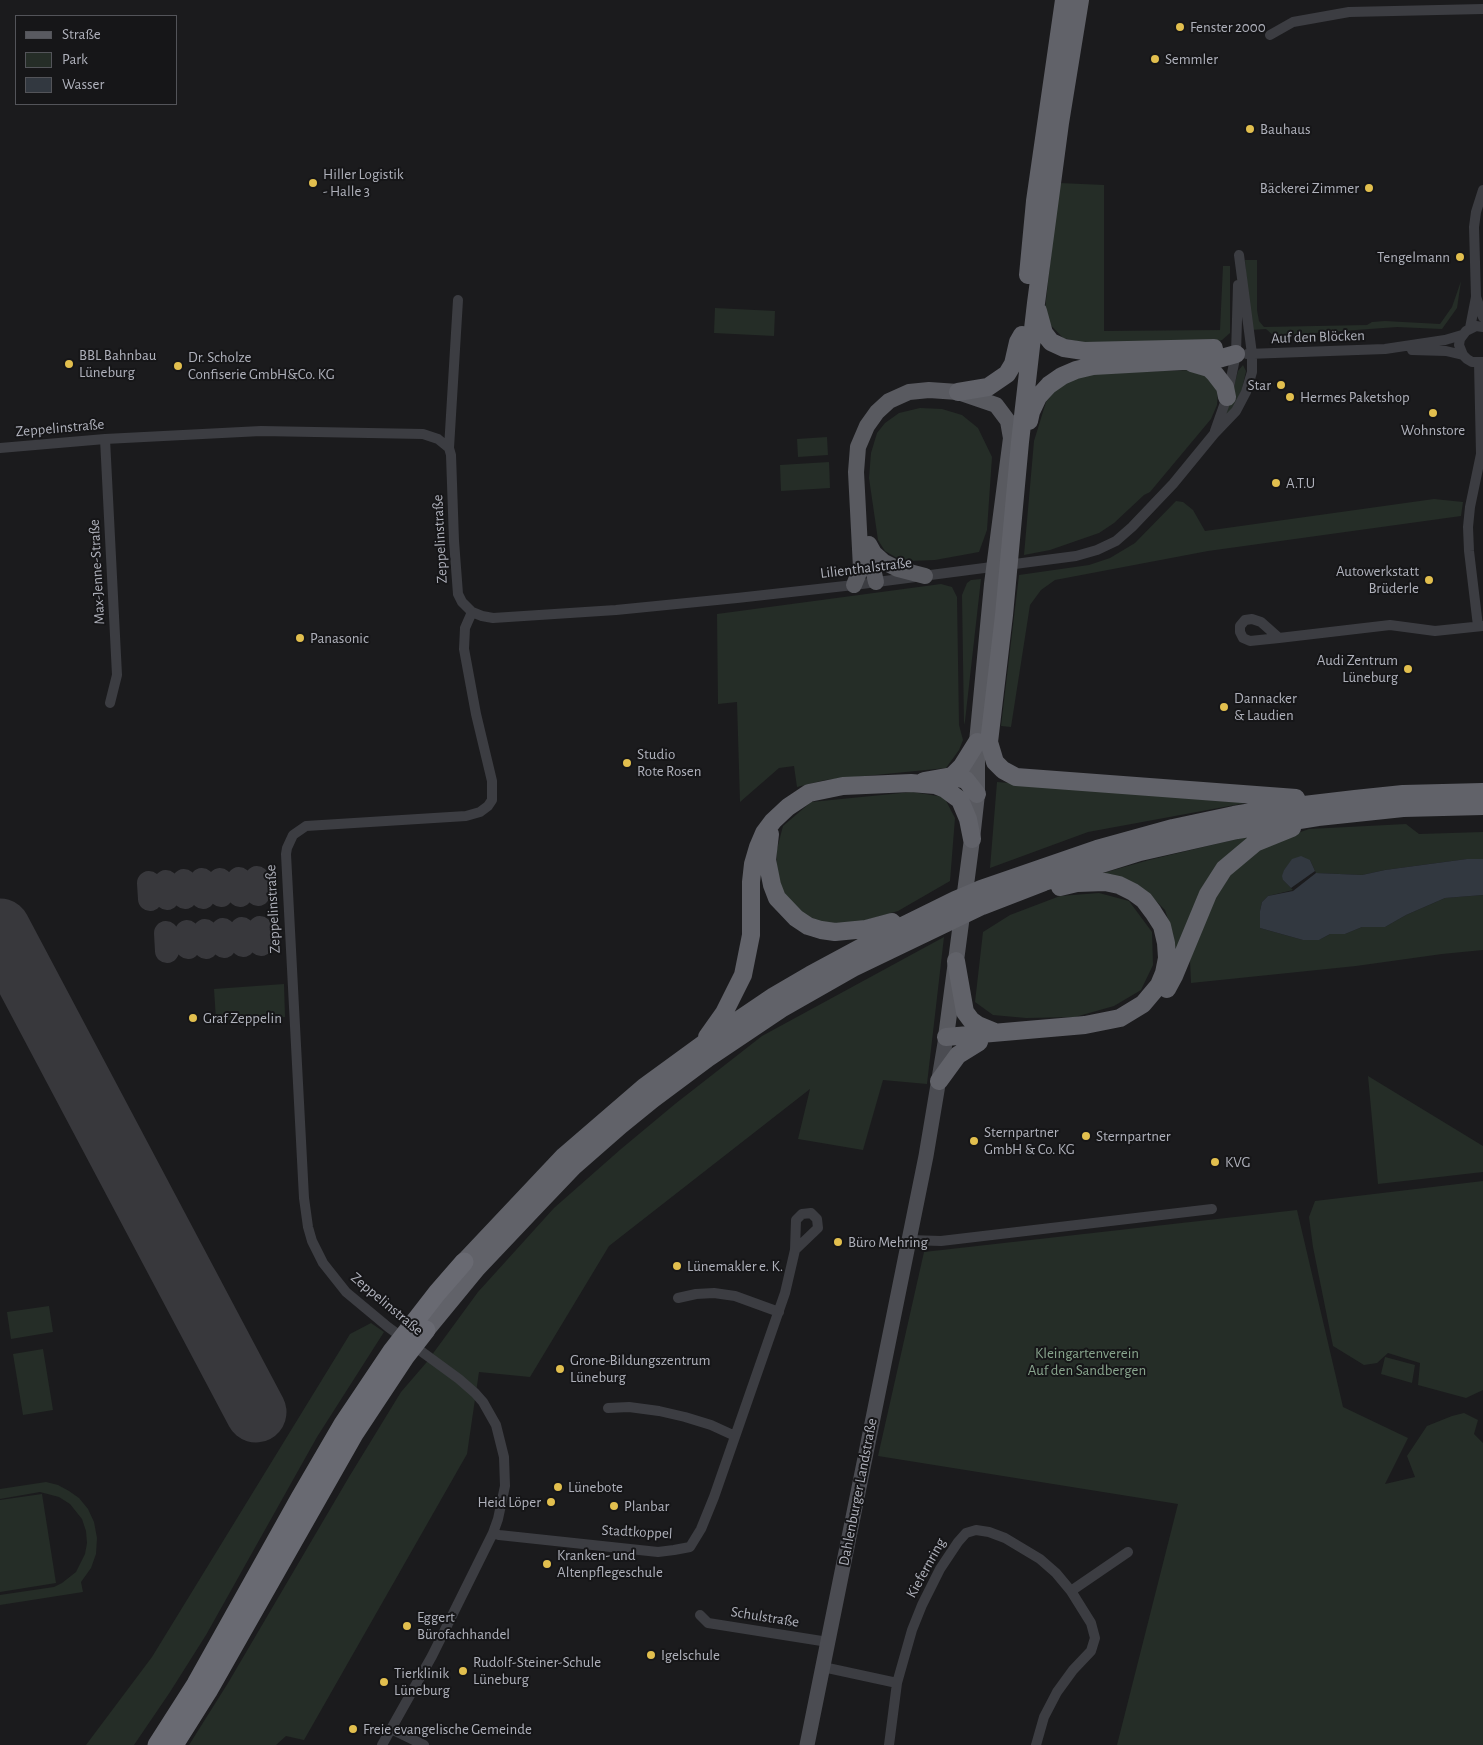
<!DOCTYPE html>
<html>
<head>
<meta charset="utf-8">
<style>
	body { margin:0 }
	#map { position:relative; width:1483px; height:1745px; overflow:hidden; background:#1b1b1d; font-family:"Alegreya Sans",sans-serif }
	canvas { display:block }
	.legend { position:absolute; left:15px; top:15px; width:162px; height:90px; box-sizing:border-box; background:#161618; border:1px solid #535459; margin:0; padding:6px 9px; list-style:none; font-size:15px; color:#afb1bb }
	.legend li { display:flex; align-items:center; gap:10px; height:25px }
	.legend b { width:25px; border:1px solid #535459 }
</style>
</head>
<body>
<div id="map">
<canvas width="1483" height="1745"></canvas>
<ul class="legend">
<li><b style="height:6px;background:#595a60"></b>Straße</li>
<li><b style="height:14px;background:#252d27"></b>Park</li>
<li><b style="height:14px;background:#323840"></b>Wasser</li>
</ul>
</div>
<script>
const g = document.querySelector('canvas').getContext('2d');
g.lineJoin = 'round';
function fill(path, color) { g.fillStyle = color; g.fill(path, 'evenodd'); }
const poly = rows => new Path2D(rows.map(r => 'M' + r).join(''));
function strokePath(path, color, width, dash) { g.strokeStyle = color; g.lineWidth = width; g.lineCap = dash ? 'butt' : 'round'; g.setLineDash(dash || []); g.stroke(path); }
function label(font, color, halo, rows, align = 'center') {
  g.font = font + ' "Alegreya Sans",sans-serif'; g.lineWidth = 4; g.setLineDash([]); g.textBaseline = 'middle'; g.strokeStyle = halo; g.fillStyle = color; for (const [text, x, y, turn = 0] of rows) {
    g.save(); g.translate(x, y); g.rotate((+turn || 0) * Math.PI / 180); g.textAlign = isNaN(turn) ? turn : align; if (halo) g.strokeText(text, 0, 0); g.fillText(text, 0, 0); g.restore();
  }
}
const green = poly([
	[1059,183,1104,185,1104,331,1220,330,1223,266,1230,266,1230,333,1222,340,1208,345,1089,344,1063,338,1044,318],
	[1245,260,1257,260,1257,310,1259,321,1264,327,1367,325,1372,322,1385,321,1440,324,1452,307,1461,281,1457,308,1442,329,1397,327,1274,336,1266,329,1250,330],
	[715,308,775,311,774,336,714,333],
	[1243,365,1246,371,1242,389,1233,408,1221,424,1231,398,1238,371],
	[1196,370,1208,375,1218,389,1217,405,1211,419,1150,492,1144,495,1114,523,1099,533,1050,550,1024,555,1034,441,1046,402,1055,391,1066,382,1095,373],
	[920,408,942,409,962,415,978,428,992,457,987,530,979,552,935,560,909,561,897,558,885,551,878,540,869,478,871,453,877,433,885,423,899,413],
	[827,437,828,455,798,457,797,439],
	[829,462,830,488,781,491,780,465],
	[1434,499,1463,502,1461,516,1208,551,1055,580,1041,590,1030,605,1011,727,1001,726,1019,575,1089,565,1110,558,1135,543,1176,501,1183,502,1193,510,1205,531],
	[981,579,965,721,964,725,962,595,967,583,971,580],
	[941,584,952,587,957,597,959,725,963,740,959,750,946,768,825,780,797,787,794,766,779,768,740,802,737,702,718,704,717,614],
	[997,782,1251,802,1088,832,990,868],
	[912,792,944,797,955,818,950,881,898,911,849,925,823,923,802,914,783,895,776,870,777,849,783,826,811,802],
	[1406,824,1419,834,1483,832,1483,859,1467,859,1385,870,1362,875,1316,873,1310,860,1292,860,1284,870,1283,880,1293,890,1268,896,1262,902,1260,911,1260,928,1303,940,1319,940,1330,934,1345,934,1362,927,1385,927,1406,915,1445,898,1483,895,1483,950,1442,954,1356,966,1191,983,1190,960,1202,923,1229,873,1258,847,1309,829],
	[1258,834,1175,958,1173,934,1165,910,1147,892,1096,875,1149,860],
	[1099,893,1129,901,1152,932,1153,965,1141,990,1114,1006,1075,1017,1026,1018,993,1015,975,1002,983,932,1010,915,1060,896],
	[944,937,927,1084,883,1080,863,1150,798,1139,810,1089,609,1246,530,1377,479,1372,467,1454,304,1740,286,1736,276,1745,189,1745,228,1683,349,1477,401,1392,426,1363,478,1292,554,1208,621,1149,675,1104,762,1036],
	[284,984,285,1017,216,1020,214,989],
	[1368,1076,1483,1146,1483,1172,1378,1184],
	[1483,1181,1483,1390,1466,1398,1418,1385,1420,1363,1388,1353,1377,1363,1364,1365,1333,1346,1313,1247,1309,1217,1315,1201],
	[1297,1210,1343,1407,1408,1438,1385,1484,1415,1477,1407,1456,1427,1426,1452,1416,1464,1413,1478,1420,1474,1434,1483,1443,1483,1745,1117,1745,1178,1504,878,1456,924,1252],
	[49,1306,53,1332,11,1339,7,1312],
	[371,1323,384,1332,317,1437,206,1635,170,1692,134,1745,86,1745,152,1657,350,1334],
	[43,1349,53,1410,23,1415,13,1354],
	[1385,1357,1415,1365,1412,1383,1381,1374],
	[46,1482,58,1485,69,1491,79,1498,88,1509,94,1522,97,1538,96,1554,91,1568,81,1582,83,1592,0,1605,0,1595,54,1587,62,1583,76,1572,85,1554,87,1543,86,1531,82,1519,70,1504,59,1497,40,1492,0,1499,0,1489],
	[42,1494,56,1583,0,1592,0,1500]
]);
const water = poly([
	[1301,856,1310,860,1315,871,1291,888,1283,880,1282,876,1284,870,1292,859],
	[1467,859,1483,859,1483,895,1445,898,1406,915,1385,927,1362,927,1345,934,1330,934,1319,940,1303,940,1260,928,1260,911,1262,902,1268,896,1293,891,1316,873,1362,875,1385,870]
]);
const taxiway = poly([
	[257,878,258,894],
	[239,879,240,895],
	[202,880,203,897],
	[220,880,221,895],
	[184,881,185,897],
	[166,882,167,898],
	[149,883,150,899],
	[260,928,261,944],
	[242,929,243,945],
	[223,930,224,946],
	[205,931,206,947],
	[187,932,188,947],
	[166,933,167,951]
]);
const runway = poly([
	[0,929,256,1412]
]);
const minor = poly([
	[1270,35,1293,22,1349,12,1483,9],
	[1476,297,1474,227,1476,212,1483,190],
	[1483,327,1476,326,1466,331,1460,339,1459,345,1463,355,1467,359,1472,362,1483,362],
	[1470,328,1476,297,1483,317],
	[1412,350,1446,351,1463,355],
	[1247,354,1385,349,1445,340,1462,335],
	[1215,431,1227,397,1236,354,1238,285],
	[105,439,117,675,110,703],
	[0,448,105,439,261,431,423,434,438,439,449,448,451,455,454,541,458,594,462,602,472,612,482,616,493,618,616,610,737,598,854,585,1076,556,1097,550,1116,541,1132,527,1173,484,1214,434,1236,411,1246,392,1252,372,1252,354,1239,255],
	[449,448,458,300],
	[1478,626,1469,551,1468,527,1470,507,1481,454,1479,363],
	[1279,638,1250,641,1243,638,1240,632,1240,626,1245,620,1252,619,1261,622,1279,638,1390,625,1435,631,1483,626],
	[909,1240,941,1241,1212,1209],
	[678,1298,696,1294,714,1293,735,1296,779,1312],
	[608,1408,629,1407,659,1411,685,1417,711,1425,735,1436],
	[493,1533,499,1535,658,1552,674,1550,690,1547,701,1529,714,1497,785,1293,795,1250,818,1228,817,1219,811,1213,802,1214,796,1220,795,1250],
	[1071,1591,1128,1552],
	[700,1615,708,1623,828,1642],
	[823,1667,897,1683],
	[391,1729,424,1745],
	[382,1745,432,1656,493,1533,498,1519,505,1486,504,1457,496,1425,483,1402,475,1393,459,1379,388,1327,346,1292,323,1263,312,1241,308,1227,304,1198,286,854,287,848,293,835,306,826,466,816,480,812,488,806,492,800,492,781,476,714,464,649,465,628,472,612],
	[889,1745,897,1683,912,1630,922,1605,940,1569,958,1542,966,1533,976,1530,989,1532,1005,1538,1040,1559,1056,1573,1071,1591,1091,1623,1095,1638,1091,1651,1073,1670,1057,1692,1044,1717,1036,1745]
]);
const secondary = poly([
	[807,1745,926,1156,946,1037]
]);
const primary = poly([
	[869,544,874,553,884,562,898,569,925,576],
	[868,547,876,582],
	[854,585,861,568,856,472,858,447,867,426,877,412,889,401,909,392,929,390,958,392,996,405,1008,421,1011,438,992,584,977,742,977,794,972,839,946,1037]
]);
const trunk = poly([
	[1080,0,1060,123,1036,303,1020,442,1004,615,989,742,995,762,1003,770,1016,777,1296,798],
	[1028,275,1035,201,1064,0],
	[1038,311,1044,333,1051,342,1064,348,1084,351,1214,348],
	[1192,363,1209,368,1215,374,1225,387,1227,397],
	[958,392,988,387,1007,374,1013,364,1018,342,1022,335],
	[1029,421,1031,412,1038,397,1049,385,1062,376,1076,370,1093,366,1218,359,1236,354],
	[952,776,962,766,977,742],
	[924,781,952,776,966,780,977,794],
	[770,834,767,860,772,885,777,898,796,918,808,926,821,930,835,932,866,929,892,922],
	[956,961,965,1012,971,1020,978,1025,995,1032],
	[1167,989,1174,976,1208,894,1224,869,1255,843,1292,828],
	[707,1037,724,1013,743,975,751,935,751,882,753,864,758,847,764,833,773,821,788,807,809,793,843,786,911,783,935,785,945,789,960,800,968,819,972,839],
	[946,1037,1085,1025,1120,1018,1143,1004,1159,985,1164,973,1167,958,1166,943,1162,926,1153,912,1144,900,1133,892,1119,885,1105,882,1077,883,1060,887],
	[939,1081,958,1055,979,1042],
	[464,1262,564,1156,644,1087,703,1044,774,996,810,975,888,933,955,900,981,889,1097,849,1173,828,1234,815,1270,809,1355,799,1403,794,1483,792],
	[426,1330,477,1268,531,1211,573,1167,621,1125,653,1099,708,1058,781,1009,853,968,982,906,1044,882,1140,852,1237,830,1318,817,1403,808,1483,806]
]);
const motorway = poly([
	[157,1745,196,1684,300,1498,343,1424,392,1351,437,1293,464,1262],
	[174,1745,208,1691,354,1434,405,1357,426,1330]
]);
const markers = [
	[1180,27,5,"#e2bf4e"],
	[1155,59,5,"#e2bf4e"],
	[1250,129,5,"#e2bf4e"],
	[313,183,5,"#e2bf4e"],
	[1369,188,5,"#e2bf4e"],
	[1460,257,5,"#e2bf4e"],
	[69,364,5,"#e2bf4e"],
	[178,366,5,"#e2bf4e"],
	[1281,385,5,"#e2bf4e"],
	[1290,397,5,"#e2bf4e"],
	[1433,413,5,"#e2bf4e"],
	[1276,483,5,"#e2bf4e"],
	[1429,580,5,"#e2bf4e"],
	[300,638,5,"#e2bf4e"],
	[1408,669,5,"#e2bf4e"],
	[1224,707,5,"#e2bf4e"],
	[627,763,5,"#e2bf4e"],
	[193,1018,5,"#e2bf4e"],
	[1086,1136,5,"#e2bf4e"],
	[974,1141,5,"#e2bf4e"],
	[1215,1162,5,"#e2bf4e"],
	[838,1242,5,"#e2bf4e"],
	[677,1266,5,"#e2bf4e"],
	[560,1369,5,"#e2bf4e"],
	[558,1487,5,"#e2bf4e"],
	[551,1502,5,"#e2bf4e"],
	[614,1506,5,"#e2bf4e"],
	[547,1564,5,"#e2bf4e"],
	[407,1626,5,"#e2bf4e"],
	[651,1655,5,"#e2bf4e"],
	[463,1671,5,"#e2bf4e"],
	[384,1682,5,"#e2bf4e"],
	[353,1729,5,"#e2bf4e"]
];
const poiNames = [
	["Fenster 2000",1190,27],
	["Semmler",1165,59],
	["Bauhaus",1260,129],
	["Hiller Logistik",323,174],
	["- Halle 3",323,191],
	["Bäckerei Zimmer",1359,188,"right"],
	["Tengelmann",1450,257,"right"],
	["BBL Bahnbau",79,355],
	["Lüneburg",79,372],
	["Dr. Scholze",188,357],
	["Confiserie GmbH&Co. KG",188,374],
	["Star",1271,385,"right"],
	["Hermes Paketshop",1300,397],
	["Wohnstore",1433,430,"center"],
	["A.T.U",1286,483],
	["Autowerkstatt",1419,571,"right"],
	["Brüderle",1419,588,"right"],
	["Panasonic",310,638],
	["Audi Zentrum",1398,660,"right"],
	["Lüneburg",1398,677,"right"],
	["Dannacker",1234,698],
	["& Laudien",1234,715],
	["Studio",637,754],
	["Rote Rosen",637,771],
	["Graf Zeppelin",203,1018],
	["Sternpartner",984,1132],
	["GmbH & Co. KG",984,1149],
	["Sternpartner",1096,1136],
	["KVG",1225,1162],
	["Büro Mehring",848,1242],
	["Lünemakler e. K.",687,1266],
	["Grone-Bildungszentrum",570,1360],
	["Lüneburg",570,1377],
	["Lünebote",568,1487],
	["Heid Löper",541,1502,"right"],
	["Planbar",624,1506],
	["Kranken- und",557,1555],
	["Altenpflegeschule",557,1572],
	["Eggert",417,1617],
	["Bürofachhandel",417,1634],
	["Igelschule",661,1655],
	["Rudolf-Steiner-Schule",473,1662],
	["Lüneburg",473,1679],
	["Tierklinik",394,1673],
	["Lüneburg",394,1690],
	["Freie evangelische Gemeinde",363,1729]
];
const streetNames = [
	["Auf den Blöcken",1318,337,-2],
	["Zeppelinstraße",60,428,-5],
	["Zeppelinstraße",440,539,-93],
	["Lilienthalstraße",866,568,-7],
	["Max-Jenne-Straße",97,572,-93],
	["Zeppelinstraße",273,909,-93],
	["Zeppelinstraße",387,1304,40],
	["Dahlenburger Landstraße",858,1492,-79],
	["Stadtkoppel",637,1532,3],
	["Kiefernring",926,1568,-61],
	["Schulstraße",765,1617,9]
];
const parkNames = [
	["Kleingartenverein",1087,1353],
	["Auf den Sandbergen",1087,1370]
];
fill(green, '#252d27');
fill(water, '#323840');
strokePath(taxiway, '#38383c', 24);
strokePath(runway, '#38383c', 61);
strokePath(minor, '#3c3d42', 10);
strokePath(secondary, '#4b4c52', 15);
strokePath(primary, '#595a60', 16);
strokePath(trunk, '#616269', 18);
strokePath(motorway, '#696a72', 19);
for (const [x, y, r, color] of markers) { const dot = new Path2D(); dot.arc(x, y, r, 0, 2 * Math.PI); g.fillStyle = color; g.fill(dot); strokePath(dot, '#161618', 2); }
label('15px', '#afb1bb', '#161618', poiNames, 'left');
label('15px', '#afb1bb', '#161618', streetNames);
label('15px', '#88a48d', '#161618', parkNames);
</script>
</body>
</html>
